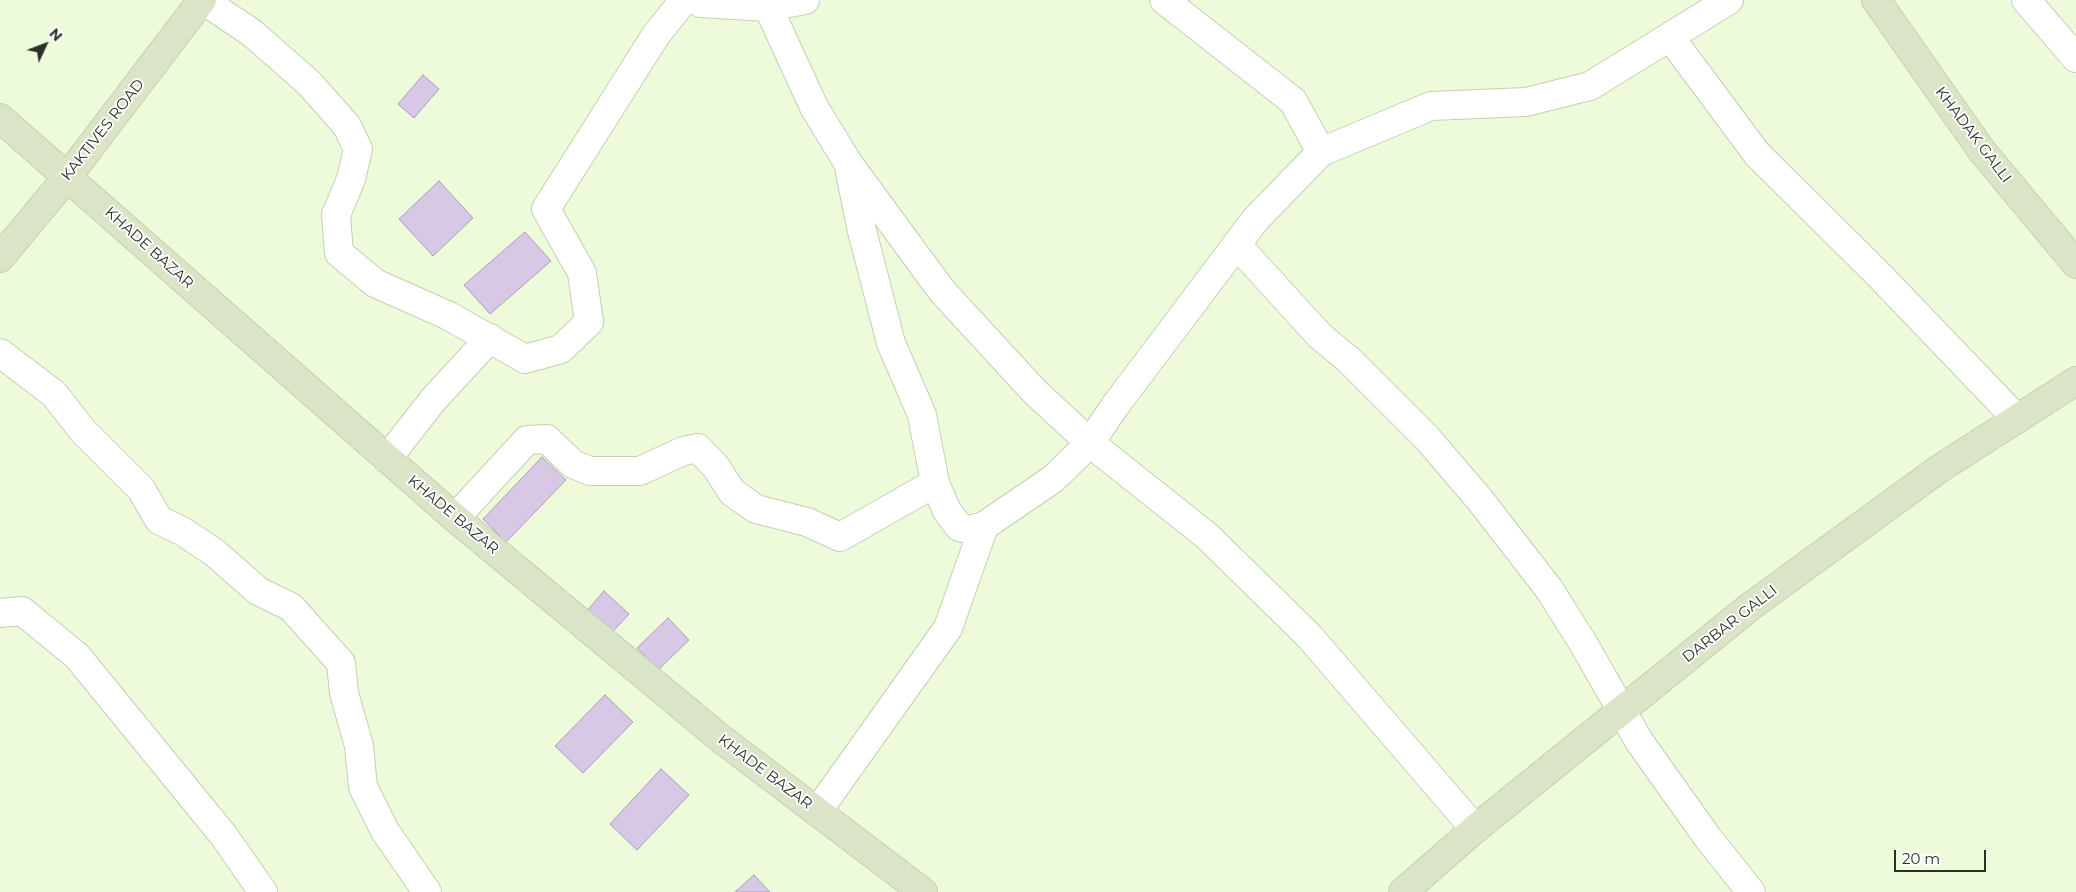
<!DOCTYPE html>
<html>
<head>
<meta charset="utf-8">
<style>
	body { margin:0 }
	#map { position:relative; width:2076px; height:892px; overflow:hidden; background:#eefbdb; font-family:Montserrat,sans-serif }
	canvas { display:block }
	.north { position:absolute; left:20px; top:20px; width:50px; height:50px; -webkit-text-stroke:4px #fff; paint-order:stroke; rotate:47deg; font-size:14px; font-weight:700; line-height:20px; text-align:center; color:#2b3024 }
	.north::after { content:''; display:block; margin:auto; width:18px; height:22px; background:#2b3024; clip-path:polygon(50% 0,100% 100%,50% 72%,0 100%) }
	.scale { position:absolute; left:1894px; top:850px; width:92px; height:22px; box-sizing:border-box; border:2px solid #2b3024; border-top:0; padding-left:6px; font-size:15px; line-height:18px; white-space:nowrap; color:#2b3024; -webkit-text-stroke:4px #fff; paint-order:stroke }
</style>
</head>
<body>
<div id="map">
<canvas width="2076" height="892"></canvas>
<div class="north">N</div>
<div class="scale">20 m</div>
</div>
<script>
const g = document.querySelector('canvas').getContext('2d');
g.lineJoin = 'round';
function fill(path, color) { g.fillStyle = color; g.fill(path, 'evenodd'); }
const poly = rows => new Path2D(rows.map(r => 'M' + r).join(''));
function strokePath(path, color, width, dash) { g.strokeStyle = color; g.lineWidth = width; g.lineCap = dash ? 'butt' : 'round'; g.setLineDash(dash || []); g.stroke(path); }
function label(font, color, halo, rows, align = 'center') {
  g.font = font + ' Montserrat,sans-serif'; g.lineWidth = 4; g.setLineDash([]); g.textBaseline = 'middle'; g.strokeStyle = halo; g.fillStyle = color; for (const [text, x, y, turn = 0] of rows) {
    g.save(); g.translate(x, y); g.rotate((+turn || 0) * Math.PI / 180); g.textAlign = isNaN(turn) ? turn : align; if (halo) g.strokeText(text, 0, 0); g.fillText(text, 0, 0); g.restore();
  }
}
const building = poly([
	[423,75,439,89,414,118,398,104,423,75],
	[439,181,473,218,433,256,399,219,439,181],
	[525,232,551,261,490,314,464,285,525,232],
	[542,457,566,480,506,542,483,519,542,457],
	[604,591,629,614,604,641,580,619,604,591],
	[668,618,689,640,658,670,637,648,668,618],
	[605,695,633,722,583,773,555,746,605,695],
	[661,769,689,795,637,850,610,824,661,769],
	[754,875,770,892,735,892,754,875]
]);
const street = poly([
	[203,0,252,33,309,83,347,126,358,149,351,179,336,215,339,253,375,283,449,316,525,359,561,349,589,322,582,273,546,209,656,35,684,0],
	[696,0,700,3,768,7,814,107,848,163,942,291,1035,392,1090,443,1207,536,1309,636,1475,829],
	[769,0,768,7,805,0],
	[2026,0,2076,58],
	[1670,37,1757,154,1879,275,2017,419],
	[1321,152,1431,106,1526,102,1590,86,1729,0],
	[850,173,862,231,891,343,922,415,935,483,947,511,959,527,971,530,984,526,1053,479,1090,443,1115,406,1255,220,1321,152,1293,101,1164,0],
	[1237,245,1320,336,1349,360,1427,438,1480,500,1549,589,1583,643,1639,741,1708,838,1751,892],
	[0,353,54,394,83,431,141,489,159,520,182,531,215,553,258,591,291,607,341,663,344,693,359,746,363,787,385,831,427,892],
	[387,459,433,400,490,338],
	[455,518,527,440,547,439,573,464,590,471,640,471,683,451,698,448,716,467,732,492,756,509,807,522,840,537,935,483],
	[0,613,22,611,77,656,224,836,263,892],
	[817,812,948,628,984,526]
]);
const secondary = poly([
	[1876,0,1982,151,2076,264],
	[0,118,455,518,720,738,923,892],
	[0,258,68,176,202,0],
	[1403,892,1475,829,1751,606,1939,469,2076,381]
]);
const streetNames = [
	["KAKTIVES ROAD",103,130,-52],
	["KHADAK GALLI",1973,135,53],
	["KHADE BAZAR",149,248,42],
	["KHADE BAZAR",453,515,40],
	["DARBAR GALLI",1730,624,-38],
	["KHADE BAZAR",765,772,37]
];
fill(building, '#d7c8e6');
strokePath(building, '#ab9cb9', 1);
strokePath(street, '#c4d0b1', 30);
strokePath(secondary, '#c4d0b1', 30);
strokePath(street, '#fff', 28);
strokePath(secondary, '#dae4c7', 28);
label('15px', '#2b3024', '#fff', streetNames);
</script>
</body>
</html>
